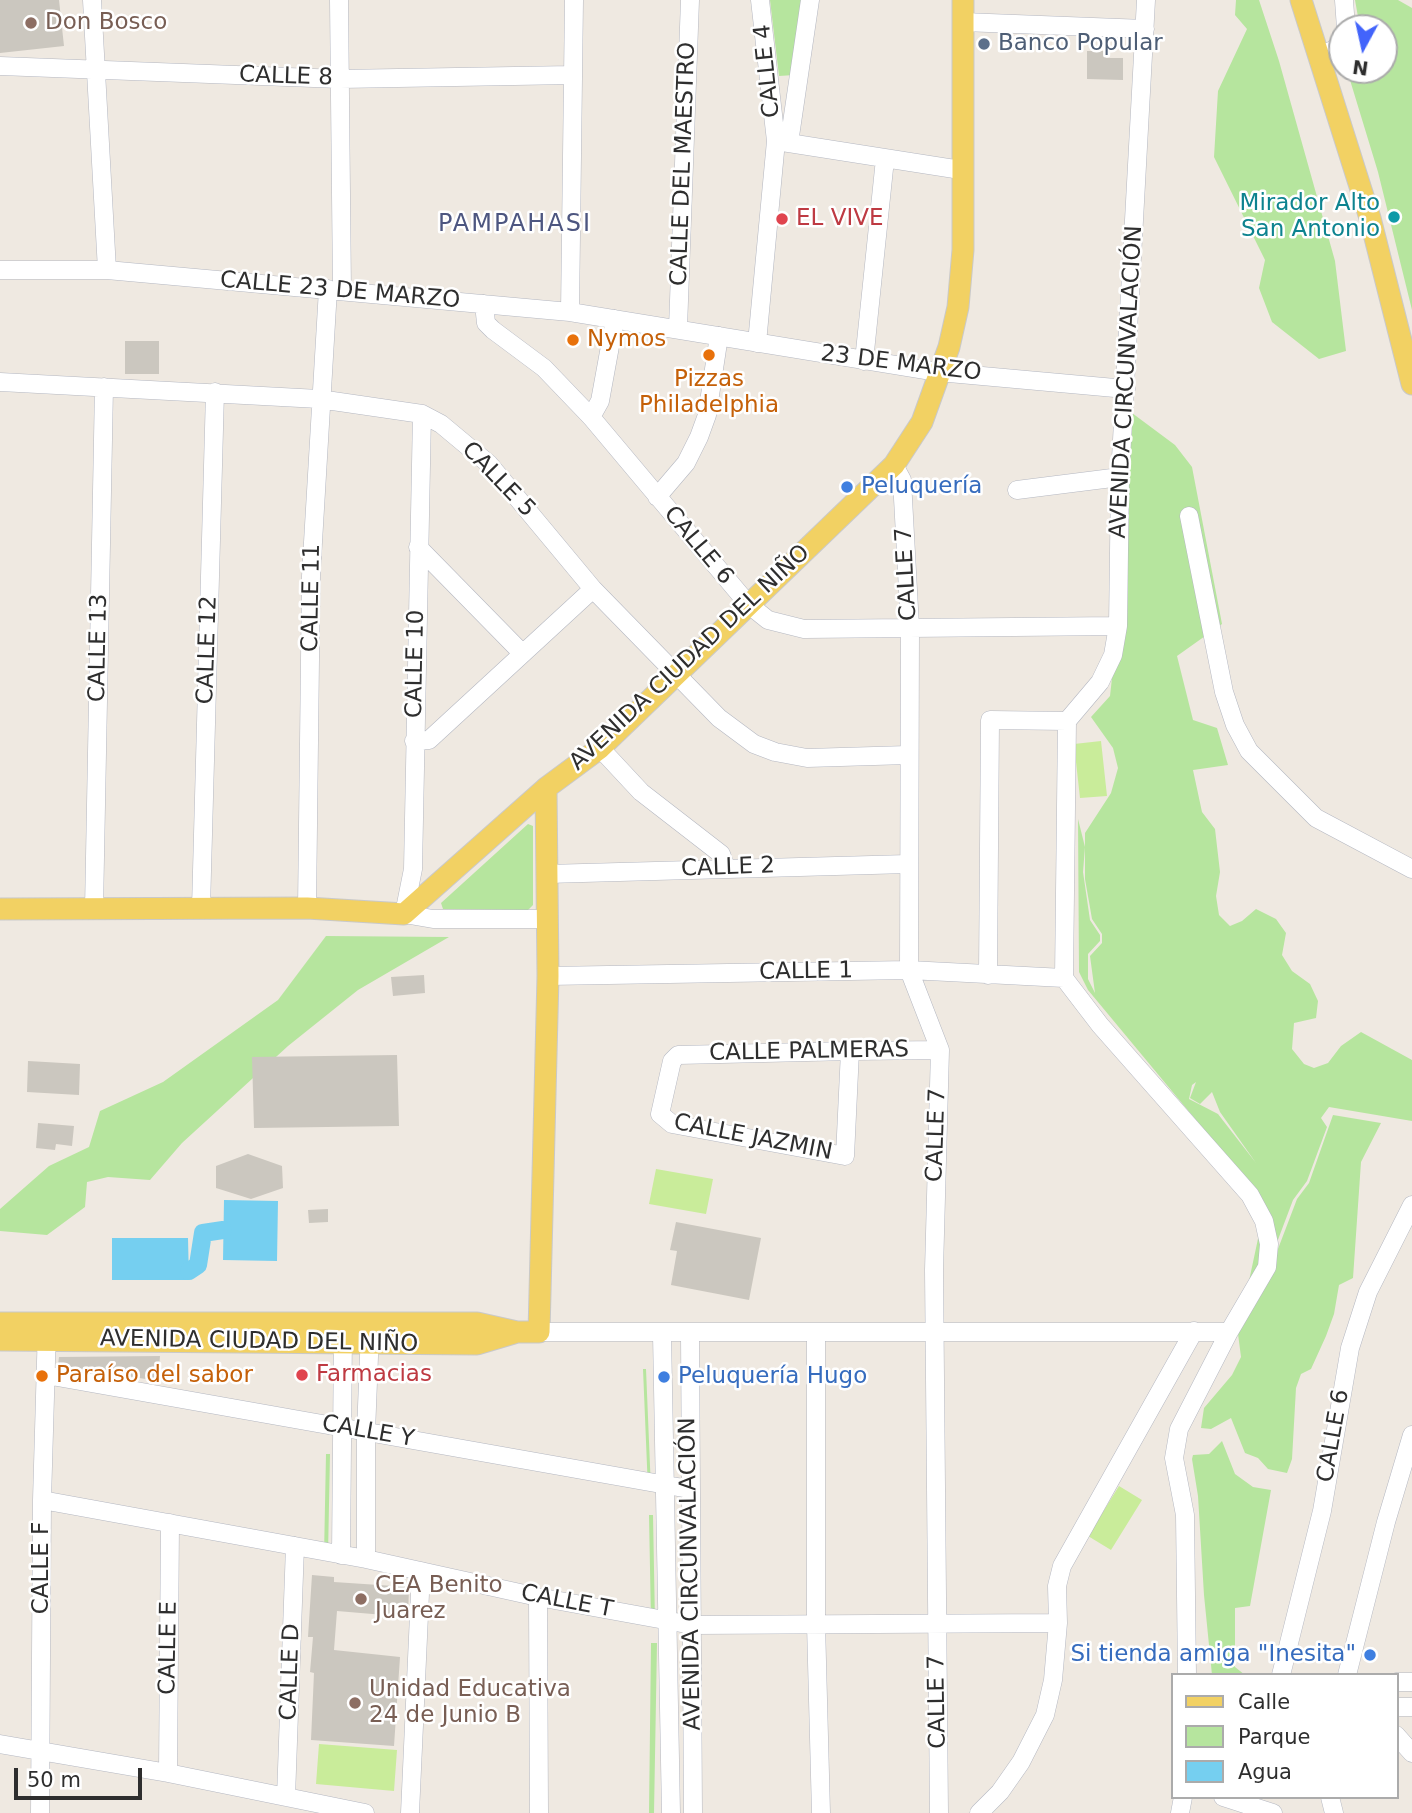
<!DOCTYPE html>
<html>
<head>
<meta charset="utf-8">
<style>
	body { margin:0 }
	#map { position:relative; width:1412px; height:1813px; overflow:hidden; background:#efe9e1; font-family:"DejaVu Sans",sans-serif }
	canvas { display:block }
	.legend { position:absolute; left:1171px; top:1673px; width:228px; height:126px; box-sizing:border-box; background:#fff; border:2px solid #ababab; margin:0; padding:9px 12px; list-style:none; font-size:21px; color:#2e2e2e }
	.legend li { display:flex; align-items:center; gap:14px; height:35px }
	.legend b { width:35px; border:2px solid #ababab }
	.north { position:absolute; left:1328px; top:14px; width:70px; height:70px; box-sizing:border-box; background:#fff; border:2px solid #ababab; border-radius:50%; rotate:188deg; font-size:19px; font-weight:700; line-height:28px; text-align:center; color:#2e2e2e }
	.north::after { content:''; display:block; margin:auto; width:24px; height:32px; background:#4264fb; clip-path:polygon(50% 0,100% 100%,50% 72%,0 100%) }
	.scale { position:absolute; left:14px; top:1768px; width:128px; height:32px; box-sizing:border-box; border:4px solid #2e2e2e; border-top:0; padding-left:9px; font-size:21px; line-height:24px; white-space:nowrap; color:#2e2e2e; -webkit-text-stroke:5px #fff; paint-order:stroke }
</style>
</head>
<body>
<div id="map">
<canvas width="1412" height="1813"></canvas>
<ul class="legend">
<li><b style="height:9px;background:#f2d163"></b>Calle</li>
<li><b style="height:19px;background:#b6e59e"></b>Parque</li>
<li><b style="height:19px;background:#75cff0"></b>Agua</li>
</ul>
<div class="north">N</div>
<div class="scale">50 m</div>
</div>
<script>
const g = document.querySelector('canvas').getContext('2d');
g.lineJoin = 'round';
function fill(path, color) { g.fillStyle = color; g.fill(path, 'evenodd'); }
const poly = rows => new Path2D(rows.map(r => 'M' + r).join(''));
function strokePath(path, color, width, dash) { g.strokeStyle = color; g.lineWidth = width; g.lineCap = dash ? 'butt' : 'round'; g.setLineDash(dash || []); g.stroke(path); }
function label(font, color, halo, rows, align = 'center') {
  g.font = font + ' "DejaVu Sans",sans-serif'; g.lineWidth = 5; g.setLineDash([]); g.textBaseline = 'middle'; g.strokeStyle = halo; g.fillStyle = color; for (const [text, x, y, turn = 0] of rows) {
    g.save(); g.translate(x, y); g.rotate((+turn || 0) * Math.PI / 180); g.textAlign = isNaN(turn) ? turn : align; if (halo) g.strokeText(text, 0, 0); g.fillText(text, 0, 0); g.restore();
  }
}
const green = poly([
	[770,0,805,0,794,75,779,76],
	[1236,0,1259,0,1279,61,1335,261,1346,351,1319,359,1272,322,1259,288,1265,260,1214,157,1218,91,1247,29,1235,15],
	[1355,0,1398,0,1412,8,1412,310,1378,172,1350,80,1352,70,1384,70,1384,28,1360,28],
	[1132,413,1175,445,1192,467,1222,624,1177,656,1193,720,1217,728,1228,765,1193,770,1202,812,1215,829,1220,872,1216,896,1219,915,1230,926,1242,921,1256,909,1276,919,1286,933,1282,955,1292,971,1310,984,1318,1001,1316,1018,1294,1023,1292,1049,1304,1064,1314,1068,1328,1063,1341,1046,1361,1032,1412,1060,1412,1121,1329,1107,1321,1118,1327,1127,1307,1181,1293,1200,1262,1282,1243,1309,1262,1220,1225,1155,1088,990,1079,972,1078,819,1085,847,1083,872,1090,920,1100,935,1100,941,1088,954,1088,979,1095,993,1090,956,1102,943,1102,934,1092,919,1085,879,1085,833,1111,793,1118,768,1113,748,1091,717,1110,696,1124,570],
	[1196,1082,1190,1098,1200,1104,1212,1092,1220,1112,1256,1163,1218,1114,1189,1099,1192,1085],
	[528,824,533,826,533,905,528,910,443,909,441,903],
	[326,936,449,937,358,990,288,1046,182,1143,150,1180,108,1177,87,1182,85,1207,47,1235,0,1231,0,1209,49,1166,89,1147,100,1111,163,1082,278,1000],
	[1333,1115,1381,1123,1361,1162,1353,1278,1339,1285,1334,1314,1326,1336,1311,1369,1301,1374,1296,1388,1292,1459,1287,1473,1268,1469,1258,1458,1245,1453,1231,1418,1211,1429,1201,1428,1204,1408,1232,1375,1241,1357,1237,1326,1265,1283,1297,1199,1309,1183],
	[643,1369,646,1369,651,1490,648,1490],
	[1222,1441,1235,1474,1253,1487,1271,1490,1250,1606,1235,1608,1235,1667,1245,1675,1212,1675,1204,1595,1198,1496,1192,1459,1193,1455,1209,1454],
	[326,1454,330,1454,328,1555,324,1555],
	[649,1515,653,1515,655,1622,651,1622],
	[651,1643,657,1643,654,1813,649,1813]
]);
const pitch = poly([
	[1101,741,1107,796,1080,798,1074,744],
	[656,1169,713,1179,706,1214,649,1204],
	[1119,1486,1142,1500,1111,1550,1088,1536],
	[319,1744,397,1750,394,1791,316,1784]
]);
const water = poly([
	[224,1200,278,1201,277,1261,223,1260],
	[112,1238,188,1238,189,1280,112,1280]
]);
const canal = poly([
	[189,1271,198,1265,203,1233,223,1230]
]);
const building = poly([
	[0,0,59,0,64,46,0,53],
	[1087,51,1106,51,1106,58,1123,58,1123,80,1087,79],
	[125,341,159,341,159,374,125,374],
	[424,975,425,993,393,996,391,977],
	[397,1055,399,1126,254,1128,252,1057],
	[28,1061,80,1064,79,1095,27,1092],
	[38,1123,74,1126,72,1146,56,1144,55,1150,36,1148],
	[248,1154,282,1166,283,1188,251,1199,216,1188,216,1166],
	[328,1209,328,1222,309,1223,308,1210],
	[676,1222,761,1238,749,1300,671,1285,677,1251,670,1250],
	[160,1356,158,1381,58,1365,59,1357],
	[312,1575,334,1577,334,1582,409,1587,408,1617,337,1611,334,1650,400,1657,394,1746,311,1740,314,1673,310,1672,313,1637,308,1637]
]);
const minor = poly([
	[92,0,107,270],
	[339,0,342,290],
	[1344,0,1346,28],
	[963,22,1145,29],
	[1321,55,1335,49,1342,39],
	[0,66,340,79,572,75],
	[776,141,961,170],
	[789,143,810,0],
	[0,270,107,270,570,312,938,372,1126,389],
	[484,304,486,323,493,330,544,368,591,417,748,604,768,620,804,629,1118,626],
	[570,312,574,0],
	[678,328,690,0],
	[757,343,776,141,760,0],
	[864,361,885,159],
	[0,382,319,399,422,414,441,424,489,464,593,589,719,718,754,744,775,752,807,758,908,755],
	[422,414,413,869,404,914,433,919,547,919],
	[591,417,600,401,615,319],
	[894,465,902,480,910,627,909,970,940,1050,934,1270,939,1813],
	[1017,490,1120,477],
	[657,497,686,463,699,437,707,415,719,336],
	[1189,516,1224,692,1235,725,1249,751,1316,818,1412,869],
	[418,547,521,652],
	[1067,721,1064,978,1100,1025,1250,1195,1264,1221,1269,1244,1267,1267,1229,1332,1179,1429,1174,1458,1185,1515,1187,1675],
	[1067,721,1100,682,1113,655,1118,626,1120,477,1146,0],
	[414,741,429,740,593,589],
	[600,748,641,792,721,854,726,868],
	[547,874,908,864],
	[201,908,215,392],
	[307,908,311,576,328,289],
	[94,909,104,387],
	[988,975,990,720,1067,721],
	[548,976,909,970,1064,978],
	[850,1051,845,1156,672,1124,660,1114,672,1061,678,1055,850,1051,940,1050],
	[539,1332,1229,1332],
	[816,1332,816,1624,821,1813],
	[662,1334,671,1813],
	[690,1334,693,1813],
	[46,1375,689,1489],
	[42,1500,366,1559,538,1597,692,1625,1058,1623],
	[341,1555,343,1332],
	[366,1559,366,1432,370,1331],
	[538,1597,539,1813],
	[1281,1675,1322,1511,1350,1348,1368,1292,1412,1205],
	[1347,1675,1386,1522,1412,1435],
	[1396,1682,1412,1682],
	[1396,1707,1412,1707],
	[1396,1735,1412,1753],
	[0,1744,168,1773,365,1813],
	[168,1773,170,1523],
	[286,1797,295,1546],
	[1223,1797,1273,1813],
	[1330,1797,1334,1813],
	[40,1813,42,1500,47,1327],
	[410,1813,421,1571],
	[979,1813,1000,1792,1021,1762,1045,1715,1053,1680,1058,1623,1057,1586,1062,1566,1194,1331],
	[1180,1813,1183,1797]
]);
const major = poly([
	[1301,0,1370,218,1412,384],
	[0,909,307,908,404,914,546,788],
	[0,1323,477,1323,517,1332,539,1332,548,976,546,788,600,748,894,465,922,422,949,347,958,307,963,250,963,0],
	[0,1340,477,1344,514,1333]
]);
const markers = [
	[31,23,7,"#8d6e63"],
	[984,44,7,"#5c6f8a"],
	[1394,217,7,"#0f9aa8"],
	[782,219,7,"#e0444e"],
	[573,340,7,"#e8710a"],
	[709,355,7,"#e8710a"],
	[847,487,7,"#3f7fe0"],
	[302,1375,7,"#e0444e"],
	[42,1376,7,"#e8710a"],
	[664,1377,7,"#3f7fe0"],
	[361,1599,7,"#8d6e63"],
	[1370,1655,7,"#3f7fe0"],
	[355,1703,7,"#8d6e63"]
];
const educationNames = [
	["Don Bosco",45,23],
	["CEA Benito",375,1586],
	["Juarez",375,1612],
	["Unidad Educativa",369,1690],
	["24 de Junio B",369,1716]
];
const serviceNames = [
	["Banco Popular",998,44]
];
const streetNames = [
	["CALLE 4",768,71,-96],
	["CALLE 8",286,77,2],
	["CALLE DEL MAESTRO",684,164,-88],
	["CALLE 23 DE MARZO",340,291,5],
	["23 DE MARZO",901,364,7],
	["AVENIDA CIRCUNVALACIÓN",1127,382,-87],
	["CALLE 5",498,480,46],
	["CALLE 6",698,546,50],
	["CALLE 7",907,574,-93],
	["CALLE 11",312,598,-89],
	["CALLE 13",99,648,-89],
	["CALLE 12",208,650,-88],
	["AVENIDA CIUDAD DEL NIÑO",690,658,-43],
	["CALLE 10",416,664,-89],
	["CALLE 2",728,868,-2],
	["CALLE 1",806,972,-1],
	["CALLE PALMERAS",809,1052,-1],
	["CALLE 7",937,1135,-88],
	["CALLE JAZMIN",753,1138,11],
	["AVENIDA CIUDAD DEL NIÑO",259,1342,1],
	["CALLE Y",368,1432,10],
	["CALLE 6",1334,1436,-80],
	["CALLE F",42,1568,-90],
	["AVENIDA CIRCUNVALACIÓN",691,1574,-91],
	["CALLE T",567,1602,11],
	["CALLE E",169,1648,-89],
	["CALLE D",291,1672,-88],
	["CALLE 7",938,1702,-91]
];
const cultureNames = [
	["Mirador Alto",1380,204],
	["San Antonio",1380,230]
];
const healthNames = [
	["EL VIVE",796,219],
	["Farmacias",316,1375]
];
const foodNames = [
	["Nymos",587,340],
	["Pizzas",709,380,"center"],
	["Philadelphia",709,406,"center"],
	["Paraíso del sabor",56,1376]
];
const shopNames = [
	["Peluquería",861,487],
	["Peluquería Hugo",678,1377],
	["Si tienda amiga \"Inesita\"",1356,1655,"right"]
];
const neighbourhoodNames = [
	["PAMPAHASI",515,225]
];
fill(green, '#b6e59e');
fill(pitch, '#c9ec9a');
fill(water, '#75cff0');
strokePath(canal, '#75cff0', 18);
fill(building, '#cbc7bf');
strokePath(minor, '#b4b7c1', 19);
strokePath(major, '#c9c9c9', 23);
strokePath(minor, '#fff', 18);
strokePath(major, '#f2d163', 21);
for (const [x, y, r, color] of markers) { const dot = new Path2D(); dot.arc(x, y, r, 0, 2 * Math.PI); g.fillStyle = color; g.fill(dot); strokePath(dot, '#fff', 2.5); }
label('23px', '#785e54', '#fff', educationNames, 'left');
label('23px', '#4e5e75', '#fff', serviceNames, 'left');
label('23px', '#2e2e2e', '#fff', streetNames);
label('23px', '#0d838f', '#fff', cultureNames, 'right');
label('23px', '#be3a42', '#fff', healthNames, 'left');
label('23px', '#c56008', '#fff', foodNames, 'left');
label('23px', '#366cbe', '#fff', shopNames, 'left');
g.letterSpacing = '2px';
label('24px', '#4d5680', '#fff', neighbourhoodNames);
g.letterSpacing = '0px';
</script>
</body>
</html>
